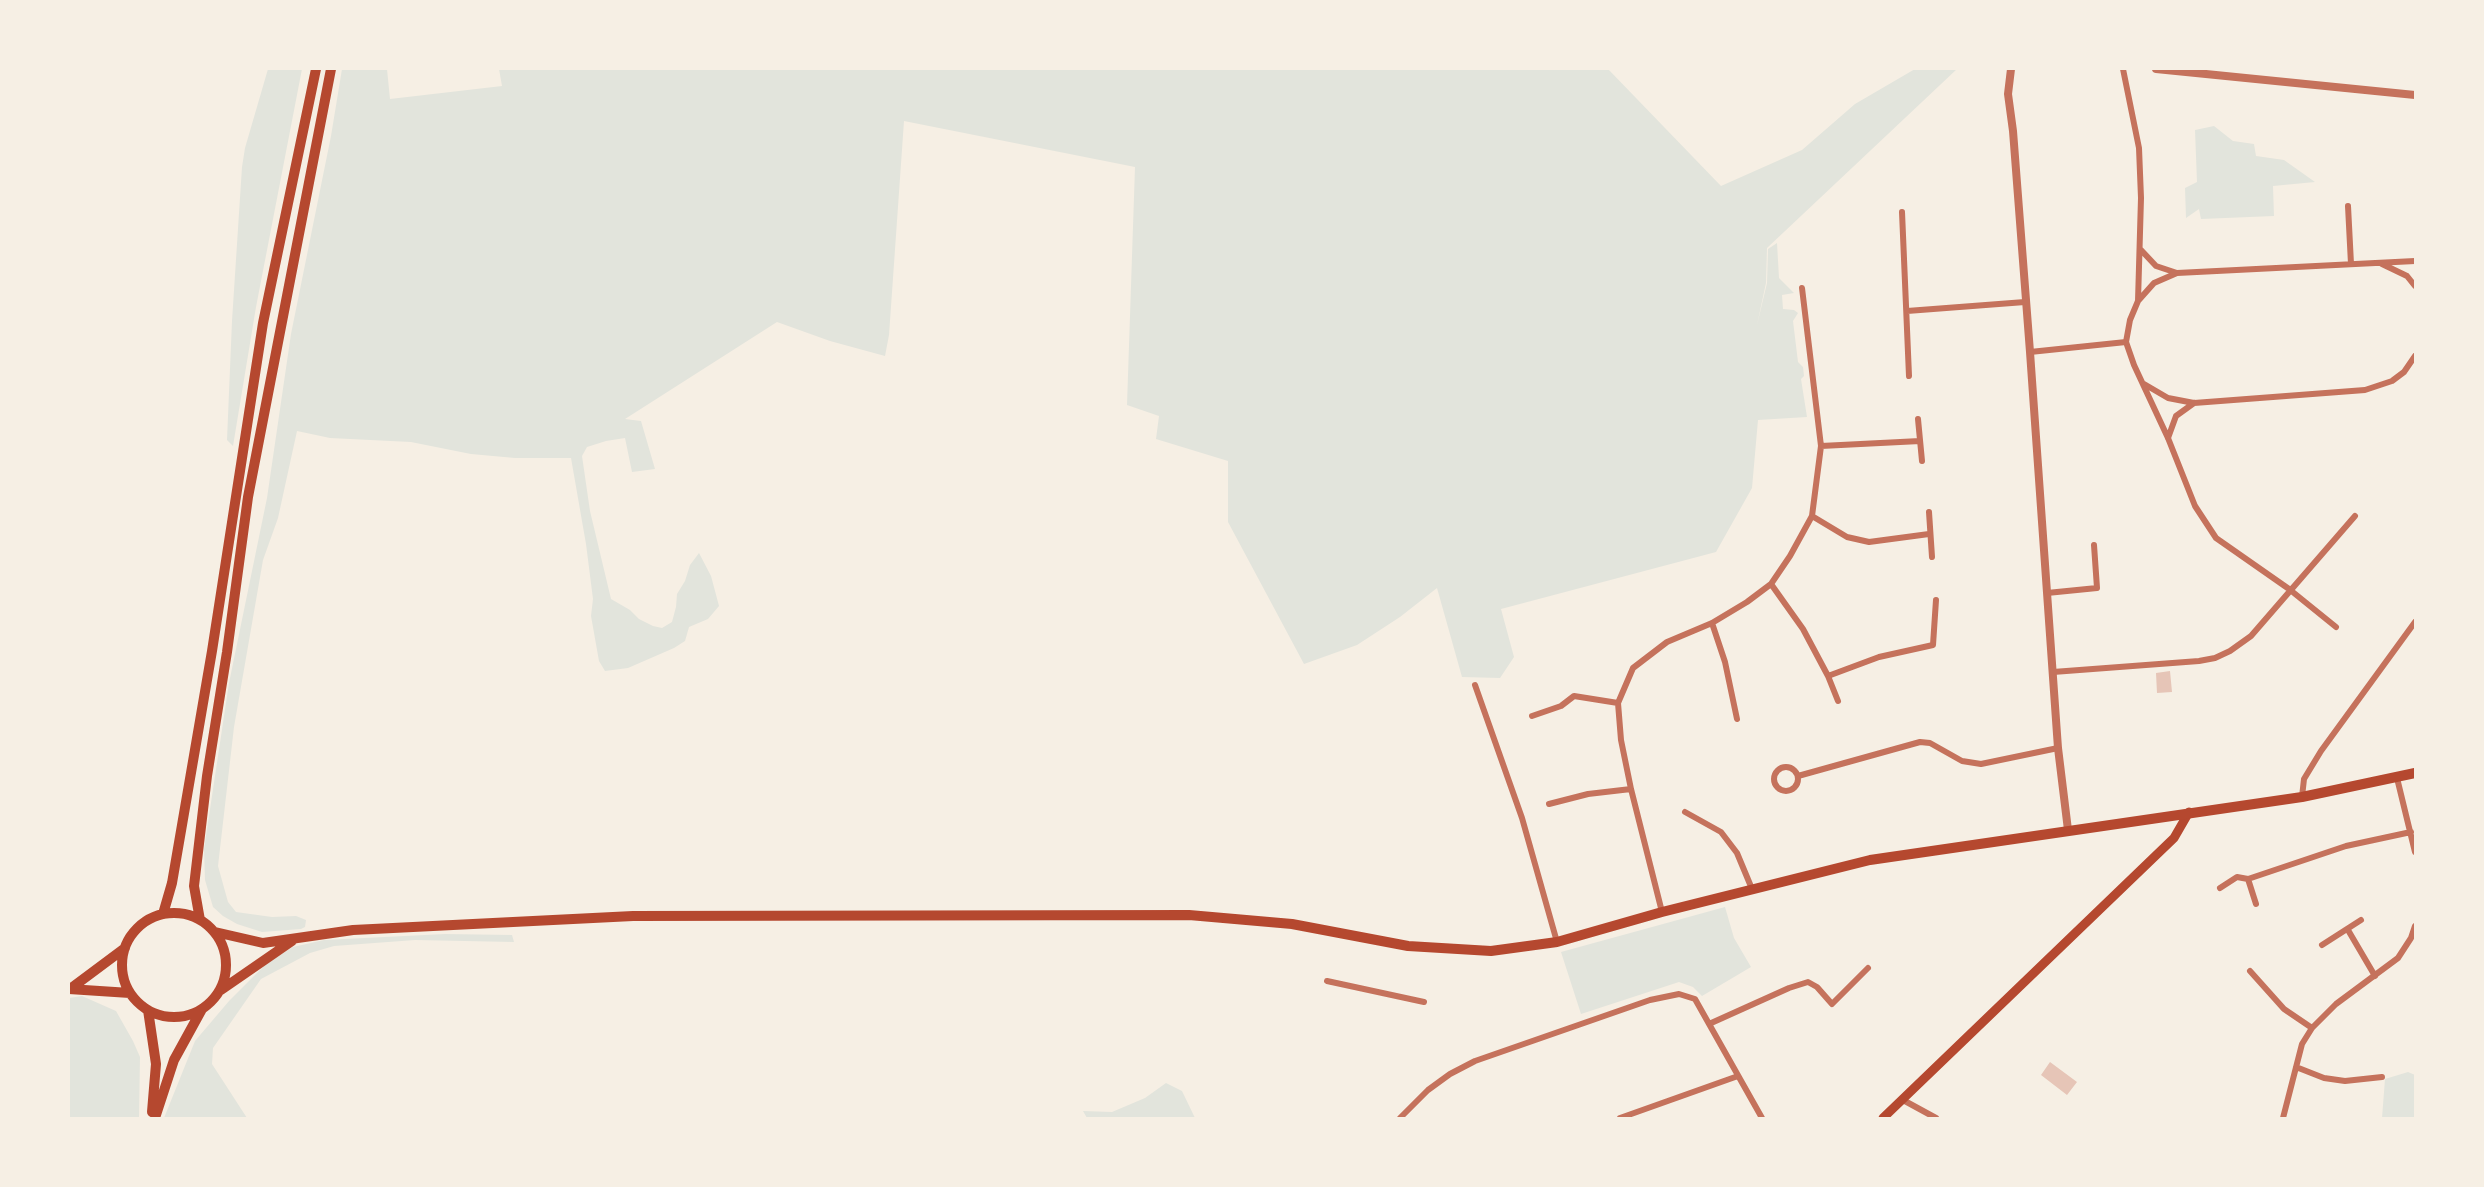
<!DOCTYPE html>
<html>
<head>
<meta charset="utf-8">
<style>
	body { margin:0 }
	#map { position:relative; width:2484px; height:1187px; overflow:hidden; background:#f6efe4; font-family:"DM Sans",sans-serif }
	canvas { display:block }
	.frame { position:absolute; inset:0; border:70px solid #f6efe4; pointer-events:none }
</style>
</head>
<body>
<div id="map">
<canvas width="2484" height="1187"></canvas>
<div class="frame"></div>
</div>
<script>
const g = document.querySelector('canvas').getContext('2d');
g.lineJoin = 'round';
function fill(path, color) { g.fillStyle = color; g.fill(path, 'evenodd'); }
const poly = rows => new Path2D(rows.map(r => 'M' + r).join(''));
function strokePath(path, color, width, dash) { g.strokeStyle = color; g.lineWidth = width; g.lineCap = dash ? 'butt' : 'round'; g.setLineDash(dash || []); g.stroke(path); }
const green = poly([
	[268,69,302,69,256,307,233,446,227,440,232,321,242,167,245,148],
	[342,69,387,69,390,99,502,86,499,69,1608,69,1721,186,1802,150,1855,104,1915,69,1957,69,1767,248,1766,283,1757,325,1767,283,1768,249,1777,243,1779,278,1794,293,1782,295,1783,309,1794,310,1798,313,1793,321,1798,362,1803,367,1804,376,1801,379,1807,417,1758,420,1752,488,1716,552,1501,609,1514,657,1500,678,1462,677,1437,588,1400,617,1357,645,1304,664,1228,522,1228,461,1156,439,1159,416,1127,405,1135,167,904,121,889,335,885,356,830,341,777,322,625,419,641,421,655,469,632,472,625,438,606,441,587,447,582,456,590,511,611,599,630,610,639,619,653,626,662,628,672,622,676,607,677,594,685,581,690,565,699,553,711,576,719,606,708,619,689,627,685,641,674,648,628,668,605,671,599,661,591,616,593,599,586,544,571,458,515,458,471,454,411,442,330,438,297,431,278,518,263,560,234,727,218,866,228,902,236,912,272,917,296,916,306,920,305,927,301,929,262,932,237,924,223,916,213,907,205,880,204,849,229,683,267,498,291,334,331,136],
	[2214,126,2233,141,2254,144,2256,156,2284,160,2315,182,2273,186,2274,216,2201,219,2199,209,2186,218,2185,188,2197,182,2195,130],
	[1725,907,1734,938,1751,967,1702,996,1693,987,1679,982,1581,1014,1561,952],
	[445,934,512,935,514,942,415,940,334,946,310,953,261,979,213,1048,212,1064,247,1118,164,1118,195,1041,229,1001,267,963,293,947,324,940],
	[82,996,116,1011,133,1041,140,1057,139,1118,69,1118,69,998],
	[2408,1072,2415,1075,2415,1118,2382,1118,2385,1079],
	[1166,1083,1182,1091,1195,1118,1087,1118,1083,1111,1112,1112,1145,1098]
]);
const building = poly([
	[2170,671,2172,692,2157,693,2156,673],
	[2050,1062,2077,1082,2067,1095,2041,1075]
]);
const minor = poly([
	[2123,69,2139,148,2141,198,2138,301,2130,320,2126,342,2134,365,2168,438,2195,506,2216,538,2289,589,2336,627],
	[2348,206,2351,264],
	[1902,212,1909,376],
	[2141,250,2156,266,2177,273,2415,261],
	[2382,264,2407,276,2415,286],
	[2138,301,2154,283,2177,273],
	[1907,311,2025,302],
	[2030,352,2126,342],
	[2144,384,2168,398,2194,403,2365,390,2392,381,2404,372,2415,356],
	[1918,419,1922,461],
	[2168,438,2176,416,2194,403],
	[1821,446,1920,441],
	[1929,512,1932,557],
	[1812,516,1847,537,1869,542,1929,534],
	[1771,584,1803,629,1828,676,1838,701],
	[2047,593,2097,588,2094,545],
	[1712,623,1725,662,1737,719],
	[2053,672,2199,661,2215,658,2230,651,2251,636,2355,516],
	[1828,676,1879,657,1933,645,1936,600],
	[1475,685,1522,818,1557,942],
	[1532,716,1561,706,1574,696,1618,703],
	'1774 779a12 12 0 1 1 24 0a12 12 0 1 1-24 0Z',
	[1798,776,1920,742,1930,743,1962,761,1981,764,2058,748],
	[2397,778,2415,852],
	[2302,797,2304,779,2321,751,2415,622],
	[1549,804,1588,794,1631,789],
	[1685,812,1721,832,1737,853,1752,889],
	[2220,888,2237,877,2248,879],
	[2256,904,2248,879,2346,846,2411,832],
	[1662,912,1631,789,1621,740,1618,703,1633,668,1667,642,1712,623,1747,602,1771,584,1790,556,1812,516,1821,446,1802,288],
	[2348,930,2375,976],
	[2322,945,2361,920],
	[2250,971,2284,1009,2312,1028],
	[1327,981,1424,1002],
	[1709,1024,1789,988,1808,982,1817,987,1832,1004,1868,968],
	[2296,1067,2324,1078,2345,1081,2382,1077],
	[1903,1100,1936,1118],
	[1400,1118,1428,1090,1450,1074,1475,1061,1650,1000,1679,994,1695,999,1762,1118],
	[1620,1118,1738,1076],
	[2283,1118,2302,1044,2312,1028,2336,1004,2398,958,2411,938,2415,926]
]);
const tertiary = poly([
	[2011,69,2008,94,2013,131,2030,352,2058,748,2068,830],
	[2156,69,2415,95]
]);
const secondary = poly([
	[1883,1118,2174,838,2189,812]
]);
const primary = poly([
	'122 965a52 52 0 1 1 104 0a52 52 0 1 1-104 0Z',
	[163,914,172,883,212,651,263,323,316,69],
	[200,920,194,886,207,776,227,652,248,497,331,69],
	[215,932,263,943,353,930,633,916,1189,915,1292,924,1408,946,1491,951,1557,942,1662,912,1870,860,2302,797,2415,773],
	[69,989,130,993],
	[70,989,125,948],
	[221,990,292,941],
	[148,1010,156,1064,152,1112],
	[155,1118,174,1060,202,1009]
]);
fill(green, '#e2e4dc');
fill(building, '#e6c5b7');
strokePath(minor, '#c5725c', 6);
strokePath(tertiary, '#c5725c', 8);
strokePath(secondary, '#b5482f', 9);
strokePath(primary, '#b5482f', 10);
</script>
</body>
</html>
